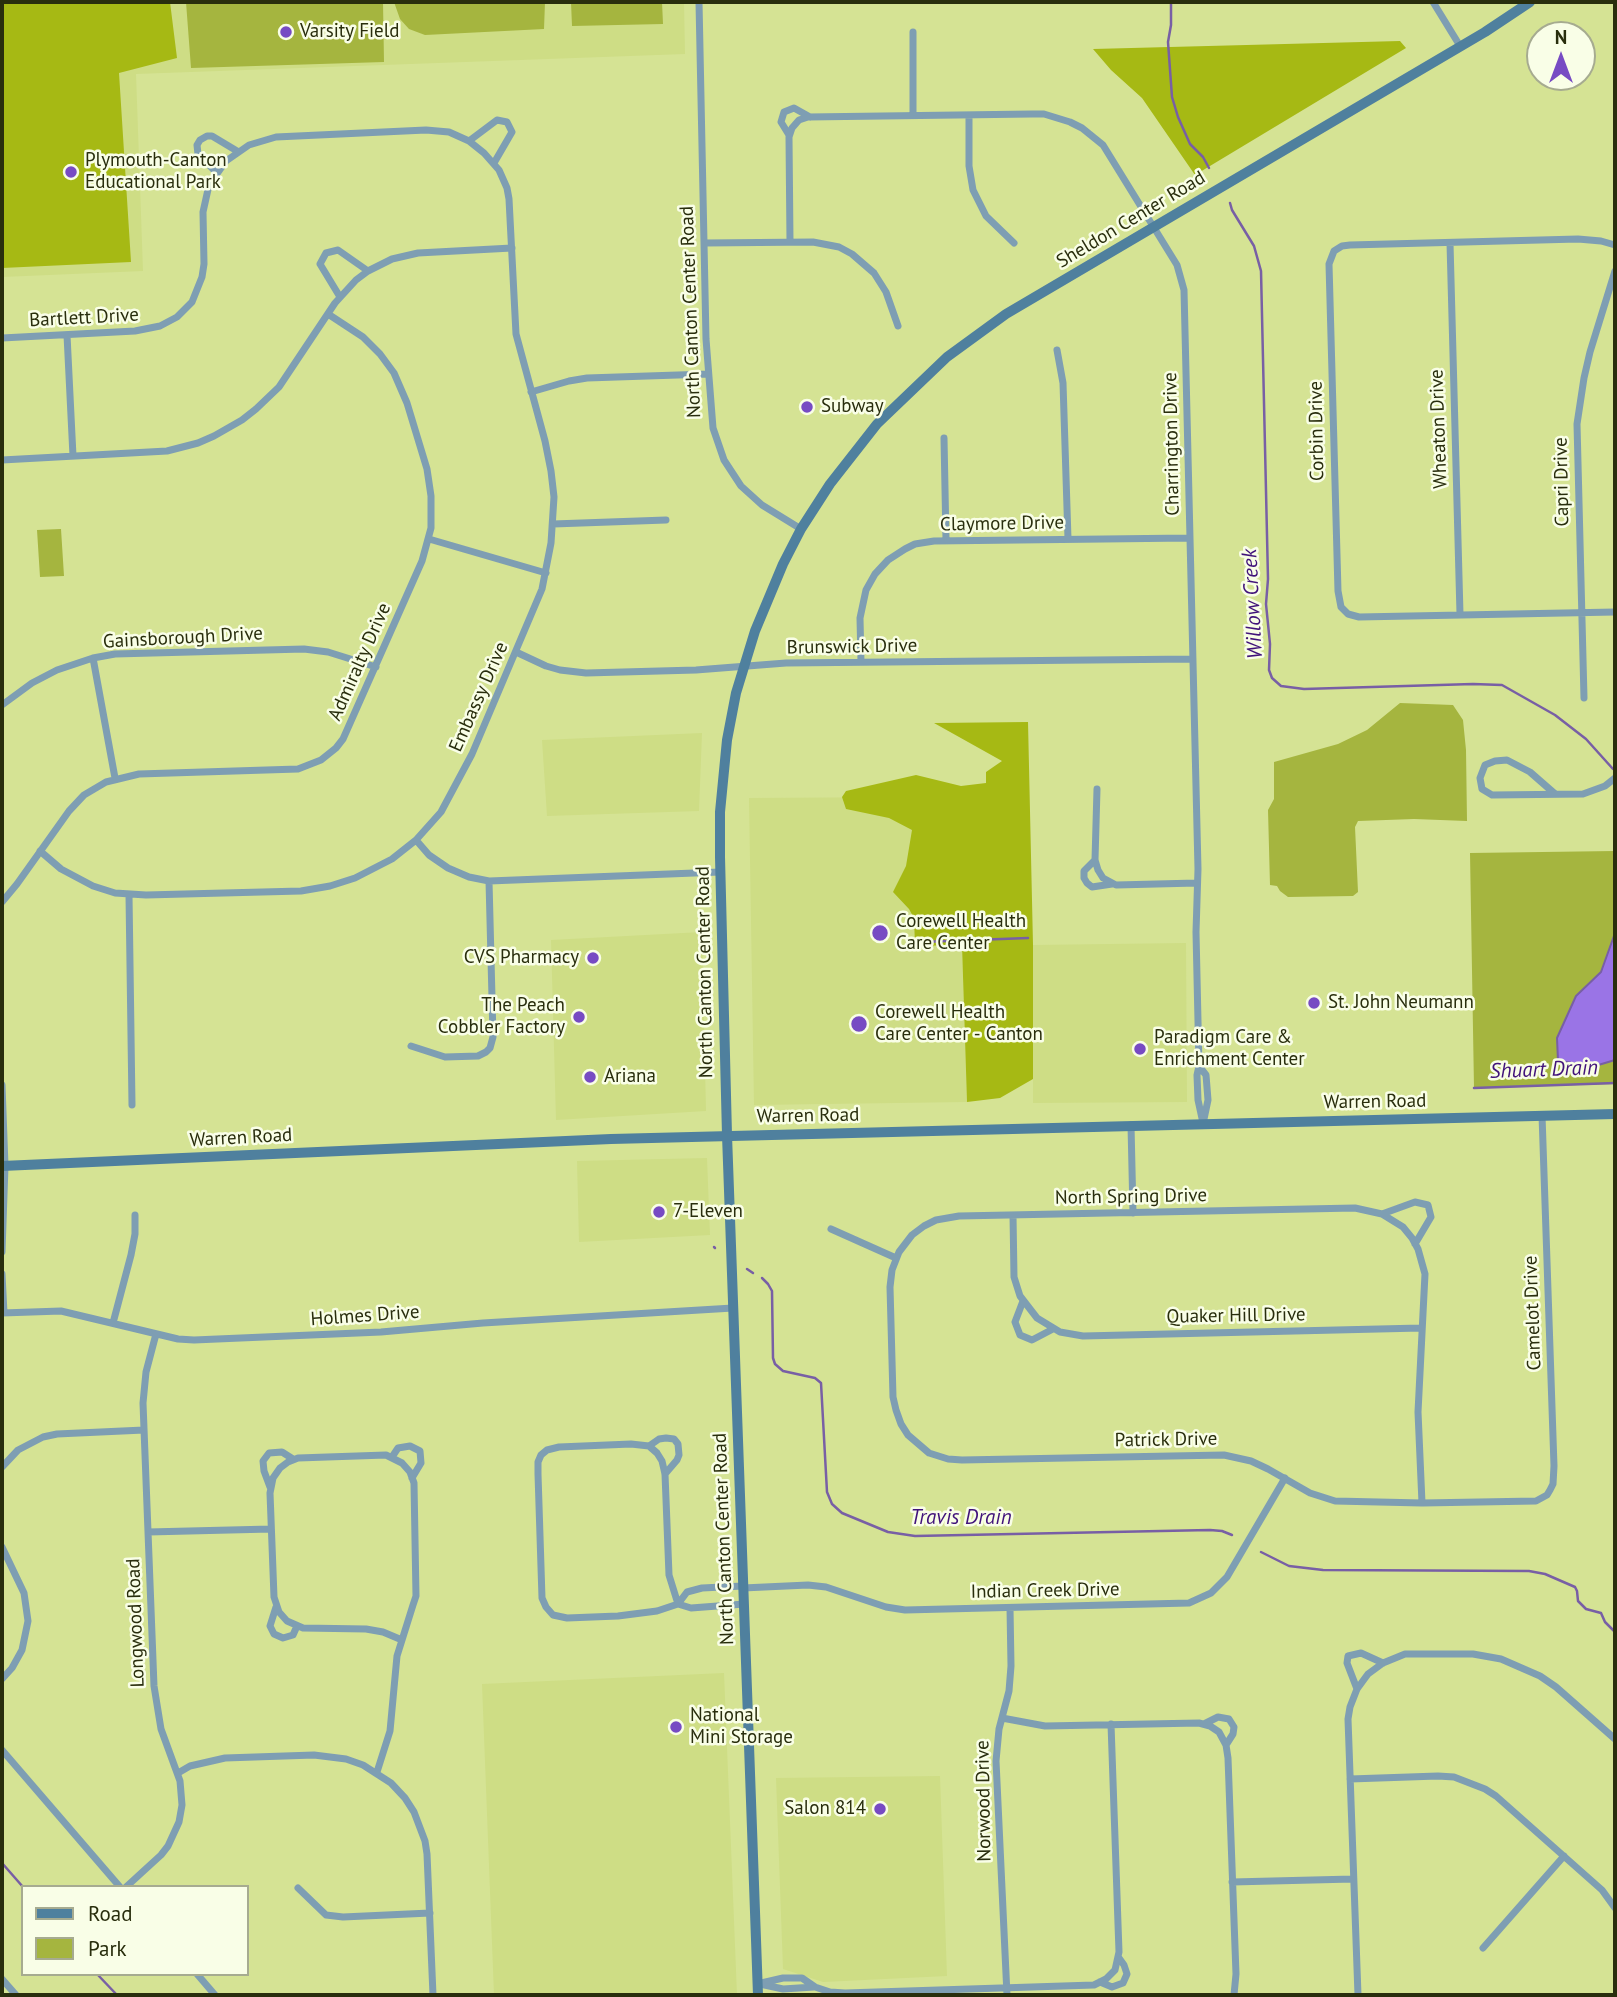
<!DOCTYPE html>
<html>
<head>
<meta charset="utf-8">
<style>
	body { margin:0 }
	#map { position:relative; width:1617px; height:1997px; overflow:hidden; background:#d5e394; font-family:"PT Sans",sans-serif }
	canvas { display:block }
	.frame { position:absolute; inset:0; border:4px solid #292e0d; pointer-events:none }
	.legend { position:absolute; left:21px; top:1885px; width:228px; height:91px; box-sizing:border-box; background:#f9fee7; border:2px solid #a6ab90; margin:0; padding:9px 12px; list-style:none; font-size:21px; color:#292e0d }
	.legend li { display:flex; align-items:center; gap:14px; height:35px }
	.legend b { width:35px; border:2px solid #a6ab90 }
	.north { position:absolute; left:1526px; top:21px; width:70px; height:70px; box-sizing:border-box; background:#f9fee7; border:2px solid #a6ab90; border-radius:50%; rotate:0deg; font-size:19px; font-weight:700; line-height:28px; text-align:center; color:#292e0d }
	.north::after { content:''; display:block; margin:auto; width:24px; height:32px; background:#774bc3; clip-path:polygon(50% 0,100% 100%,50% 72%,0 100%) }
</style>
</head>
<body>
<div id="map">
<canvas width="1617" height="1997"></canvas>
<div class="frame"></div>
<ul class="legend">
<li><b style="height:9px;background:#4f809e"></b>Road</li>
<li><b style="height:19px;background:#a5b53f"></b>Park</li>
</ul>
<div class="north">N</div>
</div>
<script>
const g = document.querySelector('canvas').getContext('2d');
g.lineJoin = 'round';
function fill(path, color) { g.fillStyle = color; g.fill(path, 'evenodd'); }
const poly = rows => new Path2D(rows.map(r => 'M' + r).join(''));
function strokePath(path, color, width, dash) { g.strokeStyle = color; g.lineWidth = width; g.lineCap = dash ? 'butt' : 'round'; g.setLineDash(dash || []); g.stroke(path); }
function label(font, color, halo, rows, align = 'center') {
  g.font = font + ' "PT Sans",sans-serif'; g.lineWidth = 5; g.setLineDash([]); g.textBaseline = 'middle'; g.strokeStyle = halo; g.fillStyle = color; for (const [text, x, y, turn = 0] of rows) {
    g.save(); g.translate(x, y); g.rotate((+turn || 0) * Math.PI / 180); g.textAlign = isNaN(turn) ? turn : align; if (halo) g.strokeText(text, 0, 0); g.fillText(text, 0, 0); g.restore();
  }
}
const built = poly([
	[2,2,684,2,685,54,136,74,143,271,2,277],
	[702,733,699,811,547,816,542,740],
	[912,797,915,946,962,945,967,1102,754,1105,749,798],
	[702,932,706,1111,556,1120,551,940],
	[1186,943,1187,1102,1033,1103,1033,945],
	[707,1158,710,1235,579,1242,577,1161],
	[724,1673,737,1995,494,1995,482,1684],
	[940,1776,947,1976,823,1982,783,1969,776,1778]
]);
const green = poly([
	[186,2,383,2,384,62,191,68],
	[394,2,545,2,544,29,425,35,409,29,400,19],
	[571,2,662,2,663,24,572,26],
	[61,529,64,576,40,577,37,530],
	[1400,703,1453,705,1463,720,1466,750,1467,821,1414,819,1358,821,1355,827,1358,892,1353,896,1288,897,1280,891,1277,886,1270,885,1268,810,1274,799,1274,762,1338,744,1367,730],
	[1615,851,1615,1084,1474,1088,1470,853]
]);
const forest = poly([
	[2,2,170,2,177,58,119,73,131,262,2,268],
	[1400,41,1406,48,1195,175,1142,98,1111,70,1093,49],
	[1028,722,1033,945,1033,1079,1000,1098,967,1102,962,945,915,946,914,918,909,909,893,892,906,866,912,830,889,818,846,809,842,797,846,791,916,775,961,786,986,783,986,772,1002,761,934,723]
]);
const water = poly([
	[1615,933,1615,1060,1595,1066,1558,1061,1557,1038,1576,996,1601,972,1615,933]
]);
const stream = poly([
	[1171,4,1171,25,1168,42,1172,97,1178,117,1190,144,1203,157,1209,168],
	[1230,203,1232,210,1254,246,1261,271,1268,579,1266,604,1270,644,1269,670,1272,678,1281,686,1304,689,1473,684,1502,685,1555,715,1586,739,1613,769],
	[921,942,1028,938],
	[1474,1088,1615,1083],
	[714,1247,715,1248],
	[747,1269,753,1273],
	[762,1278,768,1284,772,1291,773,1358,775,1364,783,1371,815,1378,821,1383,827,1492,832,1504,842,1513,888,1532,915,1536,1210,1530,1222,1531,1232,1535],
	[1261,1552,1289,1566,1323,1570,1529,1571,1545,1574,1575,1587,1577,1591,1578,1601,1586,1609,1601,1613,1605,1622,1615,1632],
	[2,1863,23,1887],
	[97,1974,117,1995]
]);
const street = poly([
	[699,2,706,339,713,428,724,460,741,486,762,505,801,529],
	[1433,2,1460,46],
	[913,32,913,115],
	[969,115,969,166,973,190,986,216,1014,243],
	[789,135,781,122,784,112,794,108,810,117],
	[469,141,497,120,507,122,512,132,494,163],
	[216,172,198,154,197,145,200,140,207,136,212,136,237,151],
	[790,242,789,137,792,128,799,120,808,117,1032,114,1044,114,1070,122,1082,128,1103,145,1177,265,1184,290,1198,869,1196,932,1199,1066,1197,1075,1198,1100,1203,1123],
	[705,243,813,242,839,247,852,254,874,273,886,292,898,326],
	[1450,243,1460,614],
	[1615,245,1601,241,1578,239,1350,245,1342,246,1334,251,1329,264,1338,591,1341,607,1348,614,1359,617,1615,612],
	[340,297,320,264,326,253,338,250,368,271],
	[67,335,73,456],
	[2,338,135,331,160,326,177,317,192,302,202,277,204,264,203,212,209,185,226,161,249,145,276,137,426,130,449,132,469,141,484,153,499,170,507,188,509,199,516,334,545,441,551,471,554,497,551,543,542,589,472,754,441,812,416,840,392,859,355,878,330,886,301,891,146,895,115,893,93,886,61,869,40,851],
	[1057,350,1063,383,1068,539],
	[531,392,569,381,587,378,708,374],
	[944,438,946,540],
	[2,460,167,451,198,443,214,436,242,420,256,409,279,387,335,303,356,280,368,271,392,259,418,253,512,248],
	[553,524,666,520],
	[429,539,546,573],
	[516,652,546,666,560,670,586,673,696,670,786,663,1193,659],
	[93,658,115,778],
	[861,662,860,618,866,590,875,574,888,560,905,549,915,544,934,541,1189,538],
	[1584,698,1577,424,1584,378,1590,352,1615,271],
	[2,705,32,683,57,670,93,658,115,654,304,649,328,652,376,667],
	[1097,789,1095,860,1098,870,1103,878,1116,885,1197,883],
	[1554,793,1530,772,1507,760,1495,761,1485,765,1480,778,1482,789,1492,795,1583,794,1605,786,1615,778],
	[416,840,429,855,448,868,469,877,489,881,720,872],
	[1095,860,1084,871,1084,878,1087,883,1092,887,1112,884],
	[129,895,132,1105],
	[2,902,17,884,69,811,84,795,106,782,139,774,298,769,321,760,336,748,343,739,422,561,431,528,431,496,427,469,407,403,394,373,380,354,363,337,328,314],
	[411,1046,445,1057,478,1056,486,1052,490,1048,493,1037,489,881],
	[1199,1066,1206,1075,1208,1100,1204,1119],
	[2,1085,5,1166,2,1252],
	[1131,1125,1133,1213],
	[1382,1214,1415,1202,1428,1205,1431,1217,1415,1244],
	[1013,1215,1014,1277,1020,1296,1037,1318,1060,1332,1083,1336,1421,1328],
	[831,1229,896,1258],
	[2,1274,4,1313],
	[1023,1301,1015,1322,1020,1335,1032,1340,1053,1329],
	[2,1313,61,1311,178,1339,194,1340,381,1332,483,1323,733,1308],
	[113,1323,131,1255,135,1234,135,1215],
	[649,1446,659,1439,666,1438,674,1439,678,1444,679,1455,677,1460,665,1474],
	[392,1457,398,1448,410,1446,420,1451,421,1463,412,1478],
	[2,1467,18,1450,43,1437,57,1434,144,1430],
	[270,1487,264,1471,263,1461,269,1453,282,1452,293,1459],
	[1422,1503,1418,1412,1425,1274,1418,1249,1412,1238,1403,1227,1382,1214,1355,1208,959,1216,936,1220,924,1226,912,1235,899,1252,892,1270,890,1287,893,1397,896,1410,901,1424,908,1435,929,1453,948,1459,962,1460,1224,1455,1251,1461,1268,1469,1310,1493,1335,1501,1422,1503,1536,1501,1547,1495,1550,1490,1553,1484,1554,1466,1542,1115],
	[148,1532,271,1529],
	[2,1547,24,1593,28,1621,22,1650,12,1668,2,1679],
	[743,1588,808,1585,826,1587,886,1607,905,1610,1189,1603,1211,1593,1227,1577,1285,1478],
	[678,1604,669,1575,665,1474,662,1461,657,1453,649,1446,631,1444,559,1447,547,1450,541,1455,538,1462,538,1474,542,1598,546,1607,553,1615,567,1618,618,1616,657,1611,678,1604,691,1608,744,1604],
	[678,1604,687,1592,702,1588,743,1586],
	[276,1607,270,1626,274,1634,283,1638,293,1635,297,1626],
	[1357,1689,1347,1663,1348,1656,1361,1653,1383,1663],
	[1002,1718,1045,1726,1199,1723,1210,1726,1219,1732,1226,1745,1228,1758,1236,1974,1234,1995],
	[1204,1724,1218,1717,1229,1719,1234,1727,1233,1734,1226,1745],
	[2,1750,120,1887],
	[377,1772,390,1731,397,1656,413,1605,416,1596,414,1483,410,1472,402,1463,386,1455,298,1458,288,1462,280,1468,273,1478,270,1493,274,1597,279,1612,287,1621,303,1628,366,1629,383,1632,402,1640],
	[178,1773,190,1766,225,1758,314,1755,346,1759,363,1765,391,1783,405,1798,414,1812,425,1841,427,1854,433,1995],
	[1350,1779,1438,1776,1454,1777,1485,1789,1496,1796,1602,1890,1615,1908],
	[1232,1882,1353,1879],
	[126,1887,161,1855,168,1846,179,1822,182,1805,180,1781,161,1729,154,1686,143,1403,146,1372,156,1334],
	[298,1888,326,1915,343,1917,430,1913],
	[1483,1948,1564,1856],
	[197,1974,215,1995],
	[2,1979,16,1995],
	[1100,1982,1112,1987,1123,1983,1127,1974,1124,1965,1119,1958],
	[757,1984,783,1978,802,1978,815,1987,830,1992,845,1993,1094,1985,1106,1979,1115,1970,1119,1952,1111,1724],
	[760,1984,783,1989,814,1987],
	[1007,1995,996,1761,999,1729,1009,1691,1011,1666,1010,1608],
	[1358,1995,1348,1719,1350,1707,1357,1689,1368,1674,1383,1663,1405,1654,1473,1654,1501,1659,1540,1676,1556,1687,1615,1739]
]);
const secondary = poly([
	[2,1166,611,1139,1615,1114],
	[758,1995,727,1135,720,857,720,812,727,740,736,693,755,631,783,564,801,529,830,484,877,424,947,357,1006,314,1485,32,1530,2]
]);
const markers = [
	[286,32,7,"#774bc3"],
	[71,172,7,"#774bc3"],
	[807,407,7,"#774bc3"],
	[880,933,9,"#774bc3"],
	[593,958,7,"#774bc3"],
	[1314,1003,7,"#774bc3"],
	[579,1017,7,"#774bc3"],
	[859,1024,9,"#774bc3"],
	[1140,1049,7,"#774bc3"],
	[590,1077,7,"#774bc3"],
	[659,1212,7,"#774bc3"],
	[676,1727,7,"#774bc3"],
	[880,1809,7,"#774bc3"]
];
const poiNames = [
	["Varsity Field",300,32],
	["Plymouth-Canton",85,161],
	["Educational Park",85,183],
	["Subway",821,407],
	["Corewell Health",896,922],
	["Care Center",896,944],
	["CVS Pharmacy",579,958,"right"],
	["St. John Neumann",1328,1003],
	["The Peach",565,1006,"right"],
	["Cobbler Factory",565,1028,"right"],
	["Corewell Health",875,1013],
	["Care Center - Canton",875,1035],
	["Paradigm Care &",1154,1038],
	["Enrichment Center",1154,1060],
	["Ariana",604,1077],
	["7-Eleven",673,1212],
	["National",690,1716],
	["Mini Storage",690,1738],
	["Salon 814",866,1809,"right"]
];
const streetNames = [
	["Sheldon Center Road",1131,220,-31],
	["North Canton Center Road",691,312,-92],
	["Bartlett Drive",84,318,-3],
	["Wheaton Drive",1439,429,-92],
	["Corbin Drive",1317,431,-91],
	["Charrington Drive",1172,444,-91],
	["Capri Drive",1562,482,-91],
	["Claymore Drive",1002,524,-1],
	["Gainsborough Drive",183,638,-3],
	["Brunswick Drive",852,647,-1],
	["Admiralty Drive",360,662,-66],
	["Embassy Drive",479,697,-66],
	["North Canton Center Road",705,972,-91],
	["Warren Road",1375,1102,-1],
	["Warren Road",808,1116,-1],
	["Warren Road",241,1138,-3],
	["North Spring Drive",1131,1197,-1],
	["Camelot Drive",1533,1313,-92],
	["Holmes Drive",365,1316,-4],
	["Quaker Hill Drive",1236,1316,-1],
	["Patrick Drive",1166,1440,-1],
	["North Canton Center Road",724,1539,-92],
	["Indian Creek Drive",1045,1591,-1],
	["Longwood Road",136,1623,-92],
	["Norwood Drive",984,1801,-91]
];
const waterNames = [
	["Willow Creek",1253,604,-93],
	["Shuart Drain",1544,1070,-2],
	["Travis Drain",961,1518]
];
fill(built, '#cedd85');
fill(green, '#a5b53f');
fill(forest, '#a6b914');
fill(water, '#9a74e6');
strokePath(water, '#785fa5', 2);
strokePath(stream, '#785fa5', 2.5);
strokePath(street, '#7e9eb3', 7);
strokePath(secondary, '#4f809e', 10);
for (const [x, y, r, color] of markers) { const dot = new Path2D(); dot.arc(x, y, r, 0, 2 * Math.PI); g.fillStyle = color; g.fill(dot); strokePath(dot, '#f9fee7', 2.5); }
label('19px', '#292e0d', '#f9fee7', poiNames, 'left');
label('19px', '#292e0d', '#f9fee7', streetNames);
label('italic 21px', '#41137a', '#f9fee7', waterNames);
</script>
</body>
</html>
